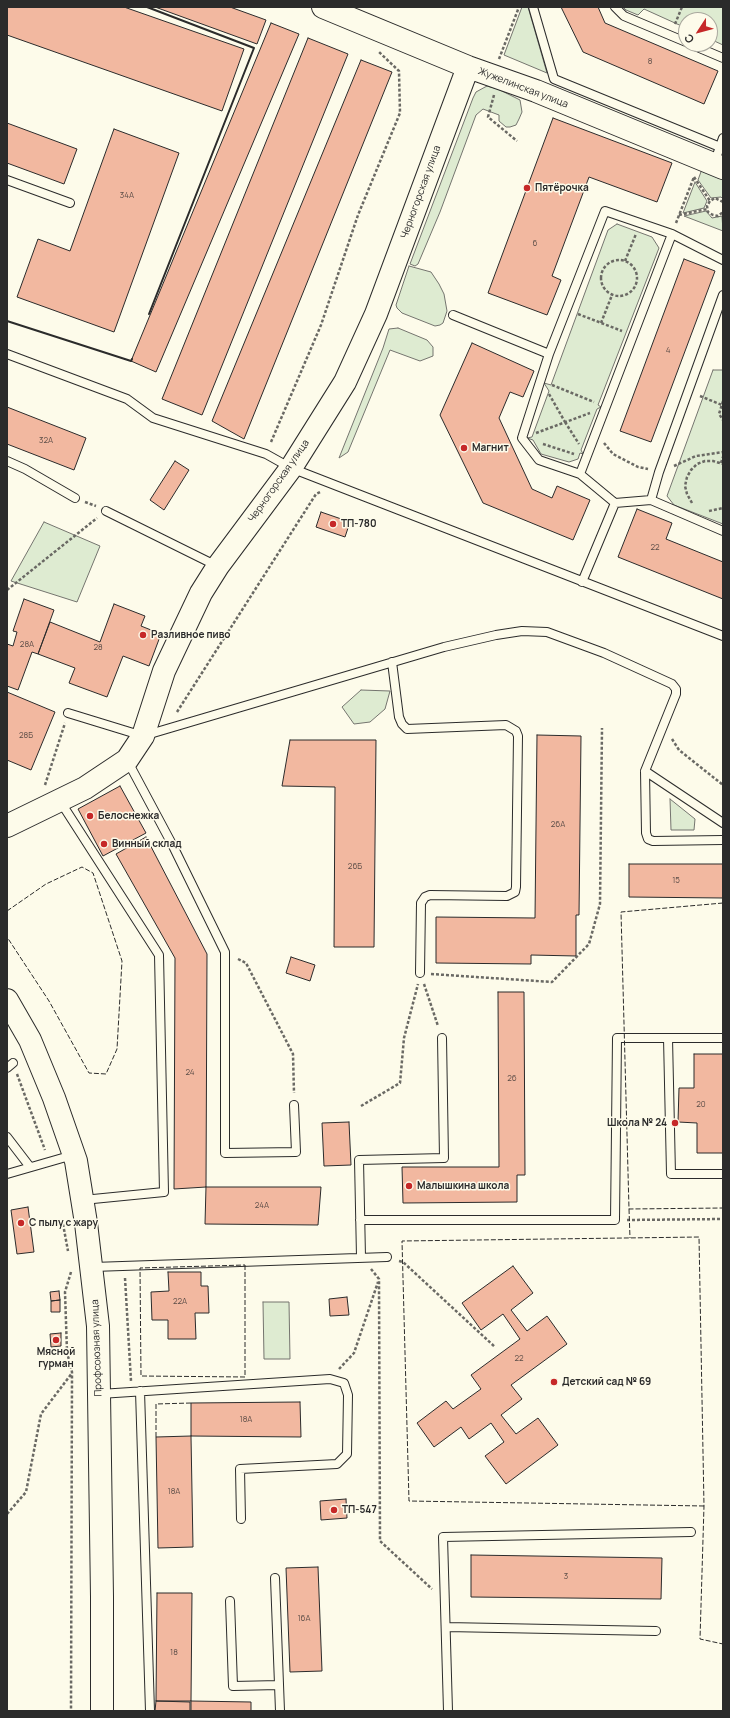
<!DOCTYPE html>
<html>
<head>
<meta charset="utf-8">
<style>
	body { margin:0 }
	#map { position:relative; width:730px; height:1718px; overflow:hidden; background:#fdfbea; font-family:Manrope,sans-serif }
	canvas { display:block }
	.frame { position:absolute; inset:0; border:8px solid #2b2b2b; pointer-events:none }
	.north { position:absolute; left:678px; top:12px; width:40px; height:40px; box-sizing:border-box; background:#fdfbea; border:1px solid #a9a89e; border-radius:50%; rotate:234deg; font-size:11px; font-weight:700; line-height:16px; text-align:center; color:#2b2b2b }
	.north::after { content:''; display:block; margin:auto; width:14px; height:18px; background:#c62828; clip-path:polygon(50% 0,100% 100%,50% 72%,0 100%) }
</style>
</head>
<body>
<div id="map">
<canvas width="730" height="1718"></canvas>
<div class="frame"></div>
<div class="north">С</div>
</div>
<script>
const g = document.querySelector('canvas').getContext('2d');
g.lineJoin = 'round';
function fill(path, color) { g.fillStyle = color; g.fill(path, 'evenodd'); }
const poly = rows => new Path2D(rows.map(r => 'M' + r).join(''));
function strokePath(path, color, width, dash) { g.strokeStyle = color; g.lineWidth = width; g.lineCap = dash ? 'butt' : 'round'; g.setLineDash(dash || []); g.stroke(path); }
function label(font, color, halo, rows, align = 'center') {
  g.font = font + ' Manrope,sans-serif'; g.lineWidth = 3; g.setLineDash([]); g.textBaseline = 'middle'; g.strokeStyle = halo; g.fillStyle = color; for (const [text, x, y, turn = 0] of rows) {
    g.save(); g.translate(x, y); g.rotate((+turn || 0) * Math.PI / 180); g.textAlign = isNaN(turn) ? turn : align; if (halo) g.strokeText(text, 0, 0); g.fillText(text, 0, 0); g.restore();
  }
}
const green = poly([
	[522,7,528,7,547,73,504,55,522,7],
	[623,7,723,7,723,45,710,39,710,20,686,20,686,28,644,9,638,15,626,10,623,7],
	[487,86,498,89,520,100,522,112,519,119,516,125,510,127,506,127,499,121,499,115,483,109,476,115,440,212,418,264,415,266,410,264,473,98,476,92,487,86],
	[702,169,723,176,723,199,721,197,711,198,698,180,702,169],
	[695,182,707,201,704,208,683,213,695,182],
	[706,211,712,218,722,216,723,231,684,216,706,211],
	[617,224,652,237,659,248,598,405,601,407,597,409,581,450,583,454,580,453,578,459,569,462,541,454,533,440,527,438,532,437,549,391,544,383,551,385,608,230,617,224],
	[409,266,431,272,439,284,444,294,447,311,443,323,440,325,435,326,402,313,397,308,396,305,409,266],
	[398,328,427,340,433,347,433,356,420,361,390,350,348,452,339,458,383,348,389,329,398,328],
	[713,370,723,370,723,524,674,505,667,496,713,370],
	[44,522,100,546,77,602,11,581,44,522],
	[361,690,390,691,385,709,370,722,354,724,342,707,361,690],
	[670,799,695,819,694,830,671,830,670,799],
	[263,1302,289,1302,290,1359,264,1359,263,1302]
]);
const building = poly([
	[7,7,124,7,244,49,222,111,7,35,7,7],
	[155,7,230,7,266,20,257,44,155,7],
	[561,7,598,7,605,23,718,71,704,104,583,52,561,7],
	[271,23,299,34,156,372,131,361,271,23],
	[308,38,348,54,202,415,162,399,308,38],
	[361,60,392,72,244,439,212,421,361,60],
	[553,118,672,163,657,202,589,177,552,276,561,280,547,315,488,293,553,118],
	[7,123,77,149,64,184,7,163,7,123],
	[114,129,179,153,114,332,17,297,38,239,70,251,114,129],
	[684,259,715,271,651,442,620,431,684,259],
	[472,343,534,371,523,397,510,392,499,418,532,489,552,498,557,486,590,500,573,540,483,503,440,415,472,343],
	[7,407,86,438,74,470,7,444,7,407],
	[175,461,189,470,164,510,150,500,175,461],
	[637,509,672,523,666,539,723,562,723,599,618,557,637,509],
	[321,512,350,522,345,537,316,527,321,512],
	[24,599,54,610,38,654,32,652,18,690,7,686,7,644,13,646,17,632,13,631,24,599],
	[114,604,145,616,141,626,161,634,149,666,123,656,107,697,69,683,75,668,38,654,50,622,100,642,114,604],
	[7,692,55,712,31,770,7,760,7,692],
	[537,735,581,736,579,915,576,915,576,956,531,955,531,964,436,963,436,917,535,918,537,735],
	[290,740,376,740,374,947,334,947,335,787,282,786,290,740],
	[120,786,146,833,103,856,78,809,120,786],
	[146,837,207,954,206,1187,174,1189,175,958,116,854,146,837],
	[629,864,723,864,723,898,629,897,629,864],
	[291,957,315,965,310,981,286,973,291,957],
	[498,992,524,992,525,1175,517,1175,517,1202,403,1203,402,1167,499,1167,498,992],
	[694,1054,723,1054,723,1153,697,1153,697,1123,678,1122,679,1088,694,1088,694,1054],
	[349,1122,351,1165,324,1166,322,1123,349,1122],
	[206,1187,321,1187,318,1225,205,1224,206,1187],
	[28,1207,34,1252,17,1254,11,1210,28,1207],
	[513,1266,533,1293,511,1310,527,1331,547,1316,567,1344,511,1385,522,1399,501,1415,516,1434,538,1418,558,1445,506,1484,485,1456,504,1442,491,1423,469,1439,461,1427,434,1447,417,1423,446,1401,453,1409,481,1389,471,1375,520,1339,503,1314,481,1330,462,1303,513,1266],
	[168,1272,201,1272,201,1286,208,1286,209,1313,195,1313,196,1339,168,1339,168,1320,152,1320,151,1292,169,1291,168,1272],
	[59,1291,60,1300,51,1301,50,1292,59,1291],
	[347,1297,349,1315,330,1316,329,1299,347,1297],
	[60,1300,60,1312,51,1312,51,1301,60,1300],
	[61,1333,61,1346,51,1347,50,1334,61,1333],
	[300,1402,301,1437,191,1436,191,1403,300,1402],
	[191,1436,193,1547,158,1548,156,1437,191,1436],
	[346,1499,347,1518,321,1520,320,1501,346,1499],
	[471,1555,662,1558,661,1599,471,1597,471,1555],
	[318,1567,322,1671,290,1672,286,1568,318,1567],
	[157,1593,192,1593,191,1701,156,1701,157,1593],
	[156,1701,190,1702,190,1711,155,1711,156,1701],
	[191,1701,251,1702,251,1711,191,1711,191,1701]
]);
const path = poly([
	[675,24,682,7],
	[499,59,519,7],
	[494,95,488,117,517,141],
	[694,177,710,201],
	[723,202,715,198,710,201,707,206,708,212,713,215,718,216,723,212],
	[679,215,707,209],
	[676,223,694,177],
	'601 278a18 18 0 1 1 36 0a18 18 0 1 1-36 0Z',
	[625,261,636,234],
	[578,314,622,331],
	[601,323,612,295],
	[552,385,594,402],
	[549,394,565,422],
	[700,396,722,405],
	[723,401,719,414,723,420],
	[565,422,579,444],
	[536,433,590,413],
	[271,442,321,325,358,215,400,113,399,71,379,52],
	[604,443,613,454,638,467,648,469],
	[543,444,574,454],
	[721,463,723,457],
	[674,466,696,456,723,452],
	[85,502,96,506],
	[692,503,687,494,685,486,687,477,691,470,697,464,705,461,713,461,723,464],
	[709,511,723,508],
	[7,590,97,518],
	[177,712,316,494,320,492],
	[672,739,679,750,723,785],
	[45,785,65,723],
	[238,959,246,963,293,1054,294,1093],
	[431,974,552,982,589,944,600,904,602,728],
	[424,984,438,1026],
	[17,1074,45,1150],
	[361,1106,400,1083,404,1038,418,984],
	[627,1220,723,1219],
	[63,1224,68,1251],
	[399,1261,403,1262,495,1347],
	[371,1269,379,1279,380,1541,432,1589],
	[71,1272,65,1292,67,1352,72,1372,71,1711],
	[125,1278,131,1381],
	[339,1369,354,1353,378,1282],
	[7,1514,26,1492,41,1414,72,1373]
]);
const lane = poly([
	[533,7,554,79,720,147],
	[615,7,624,16,686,42],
	[690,44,723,58],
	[714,164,723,138],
	[7,180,70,203],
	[672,234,723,260],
	[723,295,659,472,651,500,723,531],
	[453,315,549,354],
	[7,354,127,399,153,418,266,454,291,468,723,636],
	[7,461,25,469,75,498],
	[580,474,672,234,605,211,549,354,522,438,539,460,580,474,615,503,651,500],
	[106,511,217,566],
	[582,582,615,503],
	[392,662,399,717,402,724,407,729,506,725,516,731,518,736,516,887,515,892,507,896,430,895,425,897,421,903,420,973],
	[68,713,143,736,444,647,496,635,522,631,547,632,604,653,672,684,676,689,676,694,645,771,646,833,648,839,653,841,723,840],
	[127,760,173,846,225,952,225,1153,296,1152,294,1105],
	[645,771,723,823],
	[60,801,159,955,164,1192,83,1200],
	[668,1038,671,1174,723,1174],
	[7,1068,13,1063],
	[7,1137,30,1167],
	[7,1174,73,1155],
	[360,1220,615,1220,617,1038,723,1038],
	[361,1257,359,1160,444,1158,442,1038],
	[93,1267,387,1257],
	[140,1391,150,1711],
	[100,1394,330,1379,344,1383,348,1395,347,1454,337,1464,240,1469,241,1519],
	[275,1578,280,1711],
	[230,1601,233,1686,279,1685],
	[446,1627,656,1631],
	[448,1711,443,1537,691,1532]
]);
const secondary = poly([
	[323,7,468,67,536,91,723,168],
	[7,826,85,788,127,760,143,736,164,671,201,593,218,566,291,468,345,382,376,314,468,67],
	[7,1000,30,1040,54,1098,76,1161,86,1223,98,1326,102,1597,102,1711]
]);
const fence = poly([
	[723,903,621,912,629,1209,723,1208],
	[7,911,46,884,82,867,93,873,122,961,117,1049,106,1074,89,1073,49,1001,7,937],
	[629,1209,630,1238],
	[245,1265,245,1377,141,1376,140,1268,245,1265],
	[156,1437,156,1404,191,1403],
	[704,1506,409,1501,402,1241,699,1237,704,1506,700,1639,723,1644]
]);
const wall = poly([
	[147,7,254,48,149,314],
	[7,321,131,361,132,359]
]);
const markers = [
	[527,188,4,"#c62828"],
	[464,448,4,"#c62828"],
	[333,524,4,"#c62828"],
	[143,635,4,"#c62828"],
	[90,816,4,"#c62828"],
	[104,844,4,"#c62828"],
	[675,1123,4,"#c62828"],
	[409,1186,4,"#c62828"],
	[21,1223,4,"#c62828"],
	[56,1340,4,"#c62828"],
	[554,1382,4,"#c62828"],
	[334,1510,4,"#c62828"]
];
const numberNames = [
	["8",650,62],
	["34А",127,196],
	["6",535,244],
	["4",668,351],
	["32А",46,441],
	["22",655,548],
	["28А",27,645],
	["28",98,648],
	["28Б",26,736],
	["26А",558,825],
	["26Б",355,867],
	["15",676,881],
	["24",190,1073],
	["26",512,1079],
	["20",701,1105],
	["24А",262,1206],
	["22А",180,1302],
	["22",519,1359],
	["18А",246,1420],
	["18А",174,1492],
	["3",566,1577],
	["16А",304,1619],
	["18",174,1653]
];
const streetNames = [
	["Жужелинская улица",523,88,21],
	["Черногорская улица",421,192,-70],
	["Черногорская улица",279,481,-55],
	["Профсоюзная улица",97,1348,-92]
];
const poiNames = [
	["Пятёрочка",535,188],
	["Магнит",472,448],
	["ТП-780",341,524],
	["Разливное пиво",151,635],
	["Белоснежка",98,816],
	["Винный склад",112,844],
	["Школа № 24",667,1123,"right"],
	["Малышкина школа",417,1186],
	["С пылу с жару",29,1223],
	["Мясной",56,1352,"center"],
	["гурман",56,1364,"center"],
	["Детский сад № 69",562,1382],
	["ТП-547",342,1510]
];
fill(green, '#deebd1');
strokePath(green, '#74746e', 1);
fill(building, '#f2b8a0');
strokePath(building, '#2b2b2b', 1);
strokePath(lane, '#2b2b2b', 10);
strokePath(secondary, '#2b2b2b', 24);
strokePath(path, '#6a6964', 2.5, [3, 2]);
strokePath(lane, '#fdfbea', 8);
strokePath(secondary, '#fdfbea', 22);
strokePath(fence, '#2b2b2b', 1, [5, 2]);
strokePath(wall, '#2b2b2b', 2);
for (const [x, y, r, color] of markers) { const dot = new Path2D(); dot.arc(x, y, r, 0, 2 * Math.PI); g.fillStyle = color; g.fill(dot); strokePath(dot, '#fdfbea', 1.5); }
label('8px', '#5d4e48', null, numberNames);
label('10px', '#2b2b2b', '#fdfbea', streetNames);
label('bold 10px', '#2b2b2b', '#fdfbea', poiNames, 'left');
</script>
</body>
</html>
